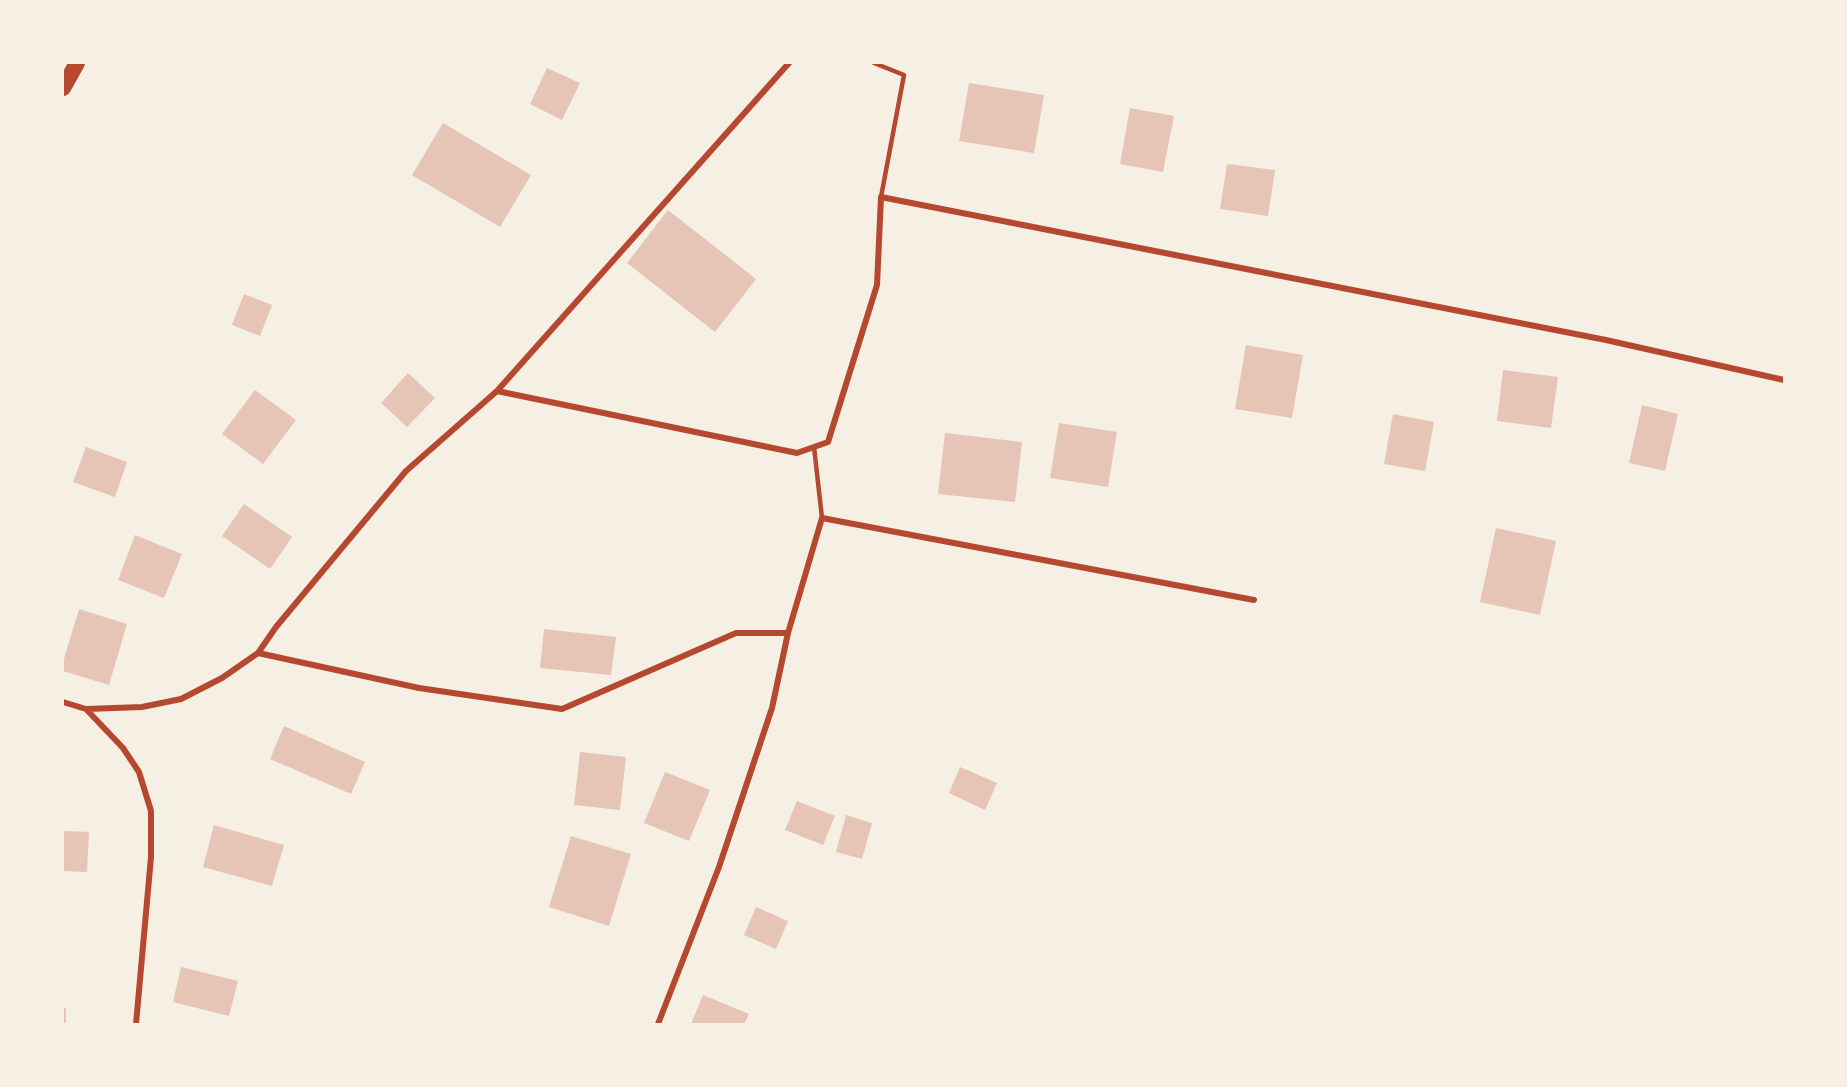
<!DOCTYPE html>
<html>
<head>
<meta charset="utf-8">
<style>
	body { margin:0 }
	#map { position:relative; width:1847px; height:1087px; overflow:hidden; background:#f6efe4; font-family:Spectral,serif }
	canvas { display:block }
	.frame { position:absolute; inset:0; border:64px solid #f6efe4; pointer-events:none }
</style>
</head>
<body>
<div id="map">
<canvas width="1847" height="1087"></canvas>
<div class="frame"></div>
</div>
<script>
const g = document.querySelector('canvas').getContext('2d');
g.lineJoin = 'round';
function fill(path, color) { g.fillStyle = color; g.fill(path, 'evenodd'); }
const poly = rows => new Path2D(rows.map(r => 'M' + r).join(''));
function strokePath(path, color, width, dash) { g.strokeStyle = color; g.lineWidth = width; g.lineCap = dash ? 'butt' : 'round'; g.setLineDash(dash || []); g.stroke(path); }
const building = poly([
	[547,68,580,83,562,120,530,104],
	[969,83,1044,95,1034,153,959,141],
	[1130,108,1174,116,1163,172,1120,164],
	[443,123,531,175,500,227,412,175],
	[1227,164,1275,170,1268,216,1220,209],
	[668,210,756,279,715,332,627,263],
	[244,294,272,305,260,336,232,325],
	[1246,345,1303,355,1292,418,1235,409],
	[1503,370,1558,377,1551,428,1497,421],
	[408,373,435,398,407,427,381,403],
	[255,390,296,420,263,464,222,434],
	[1642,405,1678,414,1665,471,1629,463],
	[1393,414,1434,422,1425,471,1384,464],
	[1059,423,1117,432,1108,487,1050,478],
	[945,433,1022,442,1015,502,938,494],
	[86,447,127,462,115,497,73,482],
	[244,504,292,537,270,569,222,536],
	[1496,528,1556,541,1540,615,1480,602],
	[135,535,182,554,164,598,118,580],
	[79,609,127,624,109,685,63,671,63,662],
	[544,629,616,637,611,675,540,668],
	[284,726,365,762,351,794,270,759],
	[580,752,626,757,620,810,574,805],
	[960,767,997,783,985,810,949,793],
	[665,772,710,790,689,841,644,823],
	[797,801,835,816,823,845,785,830],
	[846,815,872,823,862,859,836,852],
	[214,825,284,845,272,886,203,867],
	[63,831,89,832,87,872,63,871],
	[571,836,631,854,609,926,549,907],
	[756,907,788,921,776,949,744,935],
	[181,967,238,981,229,1016,173,1002],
	[703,995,749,1014,744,1024,691,1024],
	[63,1008,66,1008,66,1024,63,1024]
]);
const service = poly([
	[874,63,904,75,881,197],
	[814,447,822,518]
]);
const minor = poly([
	[497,391,797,453,828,442,877,285,881,197,1606,340,1784,380],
	[258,653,419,688,562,709,736,633,788,633],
	[63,702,86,709],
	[136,1024,151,857,151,811,139,772,123,748,86,709,142,707,181,699,222,678,258,653,276,627,406,471,497,391,789,63],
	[658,1024,719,867,772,708,788,633,822,518,1254,600]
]);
const trunk = poly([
	[63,88,77,63]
]);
fill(building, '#e6c5b7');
strokePath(service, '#b5482f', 4.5);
strokePath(minor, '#b5482f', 6);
strokePath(trunk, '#b5482f', 16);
</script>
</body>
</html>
